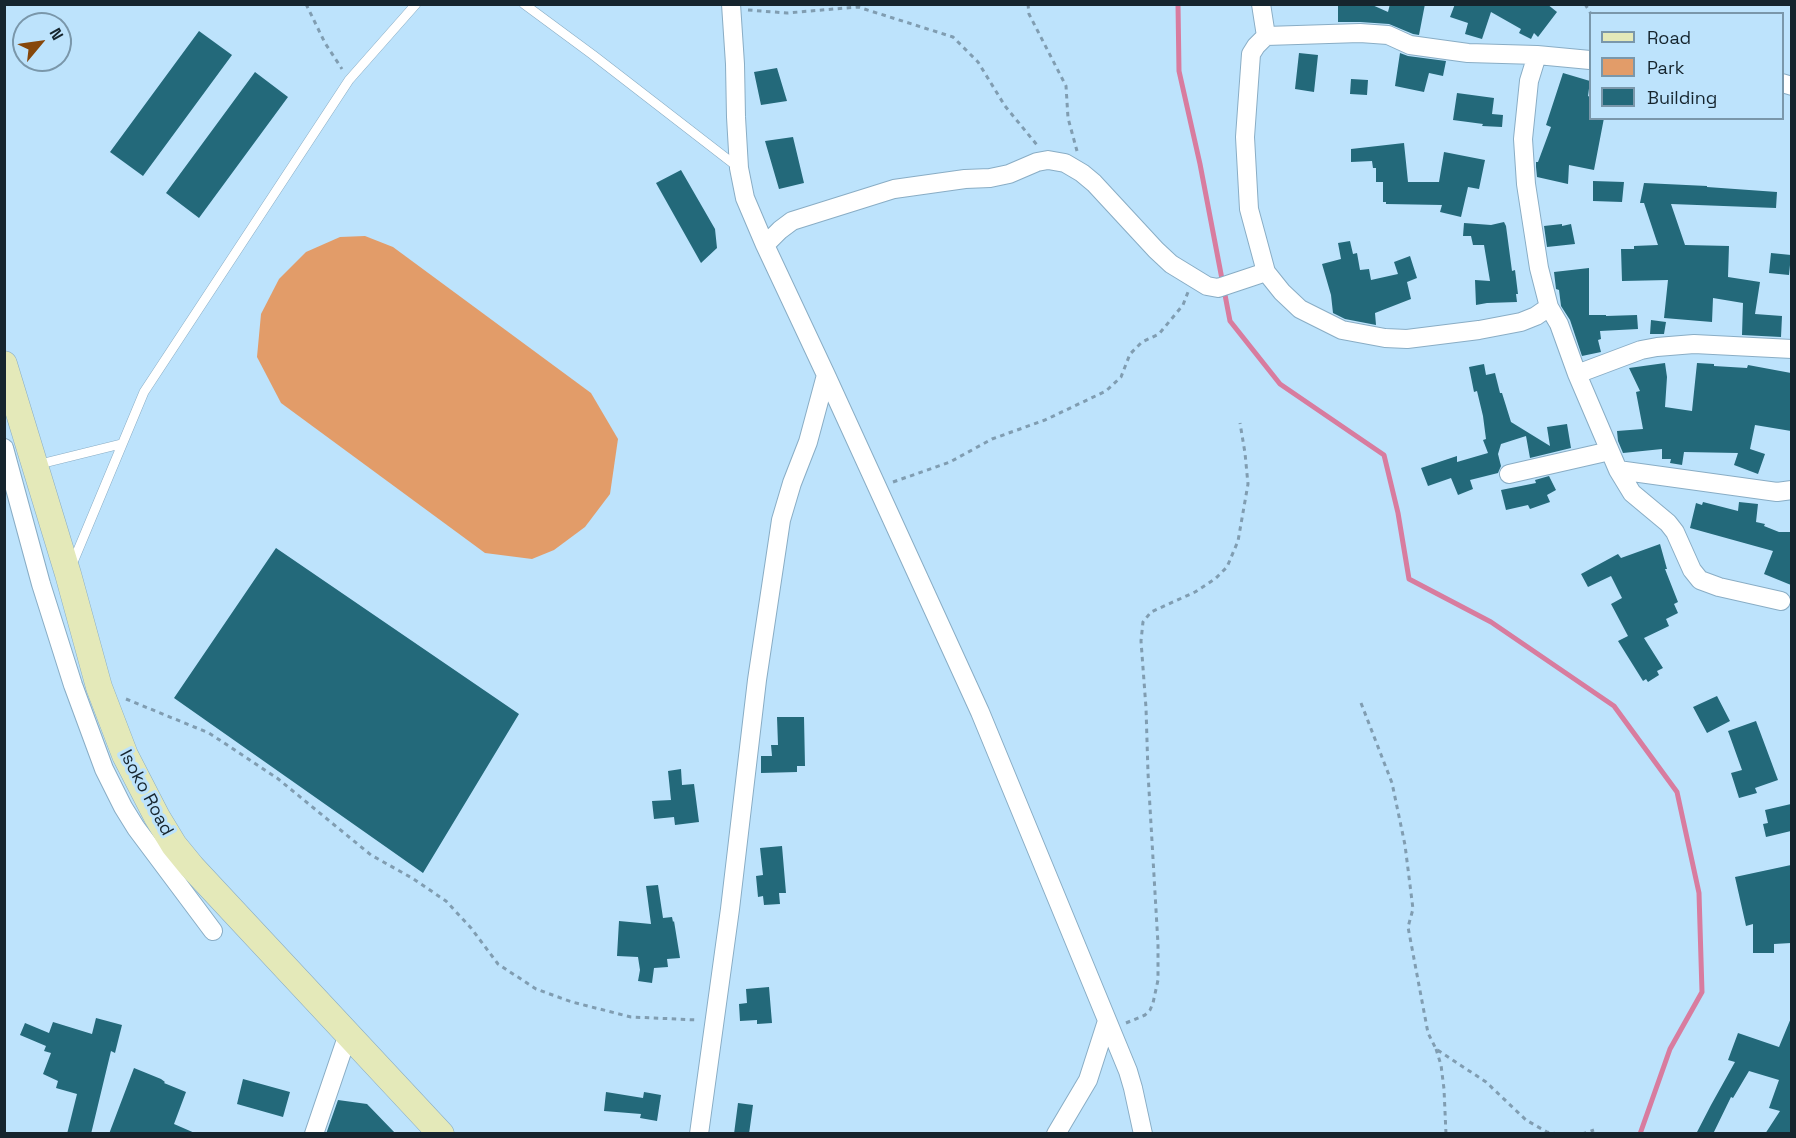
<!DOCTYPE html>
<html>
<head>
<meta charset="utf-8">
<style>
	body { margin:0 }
	#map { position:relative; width:1796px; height:1138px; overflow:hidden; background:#bde3fc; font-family:"Space Grotesk",sans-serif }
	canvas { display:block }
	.frame { position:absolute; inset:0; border:6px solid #16252e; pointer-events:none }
	.legend { position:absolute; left:1589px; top:12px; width:195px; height:108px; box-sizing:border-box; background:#bde3fc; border:2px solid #7a97aa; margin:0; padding:8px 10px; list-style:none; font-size:18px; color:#16252e }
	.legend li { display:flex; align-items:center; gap:12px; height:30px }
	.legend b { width:30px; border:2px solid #7a97aa }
	.north { position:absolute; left:12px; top:12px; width:60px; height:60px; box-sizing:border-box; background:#bde3fc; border:2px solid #7a97aa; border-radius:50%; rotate:61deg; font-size:16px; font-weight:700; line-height:24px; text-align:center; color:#16252e }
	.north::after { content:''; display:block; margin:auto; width:21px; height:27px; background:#86470b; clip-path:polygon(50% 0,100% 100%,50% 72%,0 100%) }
</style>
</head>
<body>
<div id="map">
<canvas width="1796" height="1138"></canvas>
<div class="frame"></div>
<ul class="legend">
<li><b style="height:8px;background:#e4e9b9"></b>Road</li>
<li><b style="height:16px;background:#e29c69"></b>Park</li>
<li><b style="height:16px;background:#23697a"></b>Building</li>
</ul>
<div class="north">N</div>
</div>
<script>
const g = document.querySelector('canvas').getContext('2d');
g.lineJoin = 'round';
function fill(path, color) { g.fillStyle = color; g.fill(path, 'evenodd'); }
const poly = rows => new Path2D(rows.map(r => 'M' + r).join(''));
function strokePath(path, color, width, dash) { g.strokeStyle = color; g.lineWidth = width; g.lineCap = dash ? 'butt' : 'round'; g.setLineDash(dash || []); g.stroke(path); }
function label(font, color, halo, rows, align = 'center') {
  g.font = font + ' "Space Grotesk",sans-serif'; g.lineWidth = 6; g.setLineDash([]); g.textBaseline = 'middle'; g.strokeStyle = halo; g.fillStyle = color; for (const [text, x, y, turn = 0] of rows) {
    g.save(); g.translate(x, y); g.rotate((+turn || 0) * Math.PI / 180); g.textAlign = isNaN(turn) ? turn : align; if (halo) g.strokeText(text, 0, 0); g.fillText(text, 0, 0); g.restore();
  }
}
const green = poly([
	[365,236,393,247,591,393,618,439,610,494,585,527,554,550,532,559,485,553,281,403,257,357,261,314,279,279,306,252,340,237]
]);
const stream = poly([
	[1178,4,1179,71,1200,164,1230,321,1280,384,1384,455,1398,513,1409,579,1491,622,1614,706,1677,792,1699,893,1702,992,1670,1049,1640,1134]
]);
const building = poly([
	[1338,4,1370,4,1388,12,1390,4,1425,4,1419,35,1413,34,1389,24,1360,22,1338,22],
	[1455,4,1547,4,1557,12,1538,37,1534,33,1531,39,1519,33,1521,29,1491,12,1482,39,1465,34,1468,23,1450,17],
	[199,31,232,55,143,176,110,152],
	[1299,53,1318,55,1314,92,1295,89],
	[1400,53,1408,56,1446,61,1443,76,1429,73,1424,92,1395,86],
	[777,68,787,101,761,105,754,72],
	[255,72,288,97,199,218,166,193],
	[1563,73,1590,81,1588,96,1590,97,1590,118,1604,118,1594,170,1569,165,1568,184,1537,177,1536,167,1536,162,1538,162,1551,127,1546,125],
	[1351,79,1368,80,1367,95,1350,94],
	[1457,93,1494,98,1492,114,1503,115,1502,127,1482,126,1483,124,1453,120],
	[793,137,804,183,779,189,765,141],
	[1404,143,1408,182,1439,182,1444,152,1485,160,1479,189,1468,187,1461,217,1440,212,1442,205,1386,204,1386,202,1383,202,1383,182,1376,182,1376,168,1373,168,1372,161,1351,162,1351,149],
	[681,170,715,229,717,248,701,263,656,183],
	[1593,181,1624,182,1622,202,1593,201],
	[1644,183,1707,186,1707,187,1777,192,1776,208,1671,204,1685,245,1729,246,1728,277,1760,282,1755,314,1782,316,1781,337,1742,335,1743,303,1713,298,1712,322,1664,318,1668,280,1622,281,1621,249,1634,249,1634,246,1658,245,1644,203,1640,203],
	[1504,222,1506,226,1512,271,1515,270,1518,294,1516,294,1517,302,1487,303,1476,305,1475,280,1490,281,1484,245,1473,245,1471,236,1463,236,1464,223,1491,225],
	[1562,224,1562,226,1571,224,1575,244,1547,247,1544,226],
	[1350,241,1353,254,1357,253,1360,270,1369,269,1371,280,1398,274,1394,262,1410,256,1417,278,1407,282,1411,299,1375,313,1376,325,1345,319,1333,313,1331,295,1322,264,1341,259,1338,243],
	[1771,253,1791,255,1789,275,1769,273],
	[1589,268,1589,315,1606,315,1606,316,1637,315,1638,329,1600,331,1601,339,1598,340,1601,352,1582,356,1570,320,1561,306,1559,290,1556,289,1554,272],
	[1651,320,1666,322,1664,334,1650,334],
	[1665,363,1667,377,1665,407,1692,411,1697,363,1714,364,1714,366,1747,368,1748,365,1791,373,1791,431,1755,425,1750,449,1765,454,1758,474,1734,465,1738,453,1684,452,1682,465,1670,463,1671,459,1662,459,1662,449,1623,453,1618,441,1617,431,1643,429,1636,392,1640,391,1629,368],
	[1484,364,1486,375,1495,373,1500,393,1502,393,1511,422,1550,446,1547,427,1567,424,1571,448,1530,458,1526,436,1501,444,1498,454,1501,466,1498,473,1470,480,1473,489,1458,495,1451,478,1428,486,1421,468,1457,456,1457,462,1488,453,1483,440,1486,439,1483,416,1477,391,1474,392,1469,367],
	[1549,476,1556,490,1547,495,1550,502,1530,509,1528,505,1506,510,1501,490,1536,483,1535,480],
	[1703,502,1738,511,1739,502,1758,504,1756,522,1765,524,1764,526,1779,532,1791,532,1791,585,1764,574,1773,551,1690,528,1696,503,1702,505],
	[1660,544,1667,569,1665,569,1678,602,1674,604,1678,613,1666,619,1669,626,1644,638,1663,668,1657,671,1659,675,1648,682,1646,679,1643,681,1618,641,1628,636,1611,604,1622,598,1611,576,1588,587,1581,574,1618,554,1621,558],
	[276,548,519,714,423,873,174,698],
	[1717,696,1730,721,1707,733,1693,707],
	[777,717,804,717,805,766,797,766,797,772,761,773,761,756,772,756,771,745,778,745],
	[1756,721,1778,780,1755,788,1757,793,1739,798,1731,773,1742,770,1728,731],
	[681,769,682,785,694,784,699,822,675,825,674,817,654,819,652,801,671,800,668,771],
	[1791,804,1791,831,1766,837,1763,824,1768,823,1765,810],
	[782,846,786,893,779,893,780,904,764,905,763,896,758,897,756,876,763,875,760,848],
	[1791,865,1791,943,1774,944,1774,953,1753,953,1753,924,1746,926,1735,877],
	[658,885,663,918,672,917,673,922,674,921,680,958,667,959,668,967,654,968,652,983,638,981,640,970,638,957,617,956,619,921,651,924,646,886],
	[769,987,772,1023,757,1024,757,1020,740,1021,739,1004,747,1003,746,989],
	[96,1018,122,1025,115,1053,111,1051,91,1134,67,1134,77,1094,56,1088,58,1081,43,1074,51,1053,44,1051,46,1046,20,1035,25,1023,49,1033,53,1022,92,1034],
	[1791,1018,1791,1134,1765,1134,1780,1111,1769,1108,1779,1080,1749,1071,1733,1098,1731,1097,1713,1134,1696,1134,1711,1105,1735,1062,1728,1060,1738,1033,1779,1047],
	[134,1068,161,1079,165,1082,164,1083,186,1092,174,1124,197,1134,109,1134],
	[243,1079,290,1092,283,1117,237,1104],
	[606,1092,643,1098,644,1092,661,1095,657,1121,640,1118,641,1114,604,1111],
	[338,1100,367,1104,396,1134,326,1134],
	[738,1103,753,1105,749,1134,734,1134]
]);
const path = poly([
	[306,4,325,43,342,69],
	[1028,4,1029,14,1066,86,1068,118,1077,151],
	[1585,4,1591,14],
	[748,10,787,13,858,7,953,37,978,62,1005,106,1037,145],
	[893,482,950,462,992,439,1045,420,1106,391,1121,377,1130,354,1142,342,1159,334,1183,305,1188,292],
	[126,699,209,733,277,778,371,855,412,878,446,901,471,928,498,964,536,989,572,1002,631,1017,698,1020],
	[1361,703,1392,783,1405,845,1413,909,1408,927,1428,1033,1436,1049,1486,1082,1526,1120,1547,1132,1558,1134],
	[1126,1023,1145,1015,1150,1010,1153,1003,1158,980,1158,944,1148,773,1146,708,1141,641,1143,622,1151,612,1195,592,1215,579,1227,567,1238,541,1248,484,1245,453,1240,423],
	[1436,1049,1441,1065,1444,1089,1446,1134],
	[1582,1134,1594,1130]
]);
const lane = poly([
	[524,4,593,55,739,168],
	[36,465,121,444],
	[71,567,144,392,349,80,416,4]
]);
const street = poly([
	[731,4,735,64,736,117,739,168,745,198,765,245,826,375,980,712,1128,1071,1133,1088,1143,1134],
	[1261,4,1266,36],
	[1537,55,1529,81,1523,139,1526,184,1539,268,1549,307,1559,324,1577,374,1618,470,1632,493,1668,523,1675,532,1692,570,1700,580,1719,587,1781,601],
	[1782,83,1792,86],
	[765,245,780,230,792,221,894,189,965,179,990,178,1009,174,1037,162,1048,160,1065,163,1082,173,1094,183,1156,250,1171,264,1207,286,1218,288,1266,272],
	[1549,307,1536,316,1521,322,1479,330,1407,339,1385,338,1342,330,1300,309,1282,292,1266,272,1249,209,1245,137,1251,54,1256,46,1266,36,1360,33,1388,35,1410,45,1468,53,1537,55,1590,60],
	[1577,374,1641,350,1657,347,1694,344,1792,349],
	[4,448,41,584,73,685,104,769,123,807,136,828,213,931],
	[1618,470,1777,492,1792,490],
	[1509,474,1610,451],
	[314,1134,348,1034],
	[699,1134,730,909,757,680,781,520,792,483,808,442,826,375],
	[1056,1134,1088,1080,1107,1021]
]);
const secondary = poly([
	[4,364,68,574,99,687,125,755,157,817,174,845,192,867,441,1134]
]);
const streetNames = [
	["Isoko Road",146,793,62]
];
fill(green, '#e29c69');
strokePath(stream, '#d87c9f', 5);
fill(building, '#23697a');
strokePath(lane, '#89adc5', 10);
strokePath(street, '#89adc5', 20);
strokePath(secondary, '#89adc5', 27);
strokePath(path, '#809db1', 3, [4.5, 4.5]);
strokePath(lane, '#fff', 9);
strokePath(street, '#fff', 18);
strokePath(secondary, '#e4e9b9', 26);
label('18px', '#16252e', '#bde3fc', streetNames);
</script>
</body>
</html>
